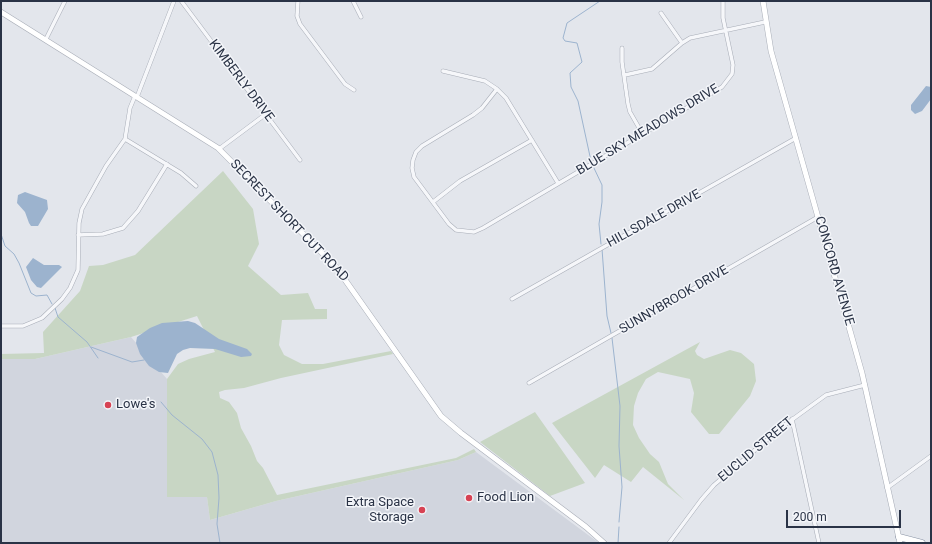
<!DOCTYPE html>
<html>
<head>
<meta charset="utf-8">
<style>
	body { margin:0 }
	#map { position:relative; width:932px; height:544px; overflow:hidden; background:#e3e6ec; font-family:Roboto,sans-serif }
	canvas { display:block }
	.frame { position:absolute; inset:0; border:2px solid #2a3346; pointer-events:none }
	.scale { position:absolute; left:786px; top:510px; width:115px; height:18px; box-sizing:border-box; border:2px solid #2a3346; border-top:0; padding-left:5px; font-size:12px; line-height:14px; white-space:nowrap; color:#2a3346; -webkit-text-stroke:3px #f3f5f9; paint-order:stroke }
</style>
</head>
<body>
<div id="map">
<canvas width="932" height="544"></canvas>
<div class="frame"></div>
<div class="scale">200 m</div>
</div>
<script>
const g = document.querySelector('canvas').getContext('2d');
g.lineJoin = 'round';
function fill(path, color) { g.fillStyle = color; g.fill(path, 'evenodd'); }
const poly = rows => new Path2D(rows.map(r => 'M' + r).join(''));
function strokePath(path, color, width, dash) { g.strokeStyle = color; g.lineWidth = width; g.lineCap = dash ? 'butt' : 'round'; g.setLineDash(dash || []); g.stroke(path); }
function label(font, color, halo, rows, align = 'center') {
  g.font = font + ' Roboto,sans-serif'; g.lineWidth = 3; g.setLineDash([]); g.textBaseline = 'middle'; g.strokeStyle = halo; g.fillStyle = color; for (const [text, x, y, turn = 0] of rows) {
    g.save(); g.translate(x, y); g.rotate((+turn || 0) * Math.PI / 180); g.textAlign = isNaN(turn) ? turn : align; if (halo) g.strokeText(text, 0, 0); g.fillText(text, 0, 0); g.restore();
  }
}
const built = poly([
	[131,337,167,379,167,497,207,497,210,520,276,501,458,460,476,452,599,543,1,543,1,359,35,359]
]);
const green = poly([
	[223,171,253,209,259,244,248,266,281,295,308,293,315,309,327,309,327,319,282,320,279,345,284,355,302,364,323,364,391,351,393,354,281,378,244,388,225,390,219,392,220,398,229,402,237,413,241,428,251,446,257,461,263,468,277,495,456,458,474,449,476,452,458,460,276,501,210,520,207,497,167,497,167,379,178,364,189,359,215,352,197,316,131,337,35,359,1,359,1,354,44,353,43,332,80,291,89,266,103,265,135,255],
	[700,342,695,351,697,355,704,359,730,350,741,353,754,364,756,381,750,396,719,434,709,434,691,412,694,393,690,379,658,372,646,379,638,393,634,406,633,425,639,438,650,454,659,462,668,484,684,500,643,467,631,482,604,465,595,478,552,423],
	[535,412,585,483,550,496,480,442]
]);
const water = poly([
	[926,86,931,87,931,99,922,111,915,114,911,110,911,105],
	[25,192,47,200,48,209,38,226,31,226,29,223,25,212,17,203,18,195],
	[33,258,44,265,59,265,62,267,41,288,37,287,31,280,26,267],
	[188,321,195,323,219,339,247,349,252,354,251,356,241,357,215,349,190,348,183,350,177,354,168,373,159,372,149,366,140,354,136,343,137,337,150,328,162,323]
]);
const stream = poly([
	[591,161,578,101,571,87,570,73,582,62,577,43,565,41,563,38,567,23,600,1],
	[593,166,602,185,602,202,599,224,601,244],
	[1,234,5,246,14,254,19,263,31,293,36,296,47,295,52,304],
	[602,249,607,316,611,333],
	[55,308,58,317,87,342,98,358],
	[612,338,620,406,619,446,622,487,619,522],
	[91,347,132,362,144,360],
	[161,402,172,415,202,439,212,452,218,475,219,498,217,524,220,543],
	[618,543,619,527]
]);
const street = poly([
	[298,1,297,16,300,24,345,84,354,90],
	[353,1,361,17],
	[182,2,300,160],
	[661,13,682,43],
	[46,39,65,1],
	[622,48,622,62,628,104,630,112,642,133],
	[443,71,485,81,497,89,506,98,558,183],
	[625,75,652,69,682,43,690,38,765,22],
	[497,89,482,108,473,115,422,146,416,152,413,160,412,168,414,177,449,224,456,230,474,232,483,228,722,87,732,74,733,65,723,18,723,1],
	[137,97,174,1],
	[125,139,181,173,196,186],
	[219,149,266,114],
	[433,202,460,181,532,140],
	[78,235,103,234,123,228,138,211,167,164],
	[512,299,796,138],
	[1,326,23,326,42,318,62,299,70,288,78,270,79,223,82,209,106,166,125,139,130,108,135,96],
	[529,383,818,217],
	[792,419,819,543],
	[887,488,931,456],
	[669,543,701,500,714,485,782,427,826,395,865,385]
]);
const secondary = poly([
	[763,1,771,51,862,373,900,543],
	[1,12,218,148,336,267,441,416,461,433,586,527,604,543]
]);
const highway = poly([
	[899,537,922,543]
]);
const markers = [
	[108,405,4,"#d74253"],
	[469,498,4,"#d74253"],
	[422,510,4,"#d74253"]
];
const streetNames = [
	["KIMBERLY DRIVE",241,81,53],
	["BLUE SKY MEADOWS DRIVE",648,130,-31],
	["HILLSDALE DRIVE",654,219,-29],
	["SECREST SHORT CUT ROAD",289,221,46],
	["CONCORD AVENUE",834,271,74],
	["SUNNYBROOK DRIVE",674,300,-30],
	["EUCLID STREET",756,450,-40]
];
const poiNames = [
	["Lowe's",116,405],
	["Food Lion",477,498],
	["Extra Space",414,503,"right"],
	["Storage",414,518,"right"]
];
fill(built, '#d1d5de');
fill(green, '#c8d6c4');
fill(water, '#9cb3ce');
strokePath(stream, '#9cb3ce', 1);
strokePath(street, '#a8adb7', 4.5);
strokePath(secondary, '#a8adb7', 6);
strokePath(highway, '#8993a4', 7);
strokePath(street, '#f6f7fa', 3.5);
strokePath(secondary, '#fff', 5);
strokePath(highway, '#fff', 6);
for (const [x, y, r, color] of markers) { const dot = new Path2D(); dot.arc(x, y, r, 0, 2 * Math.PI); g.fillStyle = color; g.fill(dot); strokePath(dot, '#f3f5f9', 1.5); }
label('13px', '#2a3346', '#f3f5f9', streetNames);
label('13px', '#2a3346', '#f3f5f9', poiNames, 'left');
</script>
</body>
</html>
